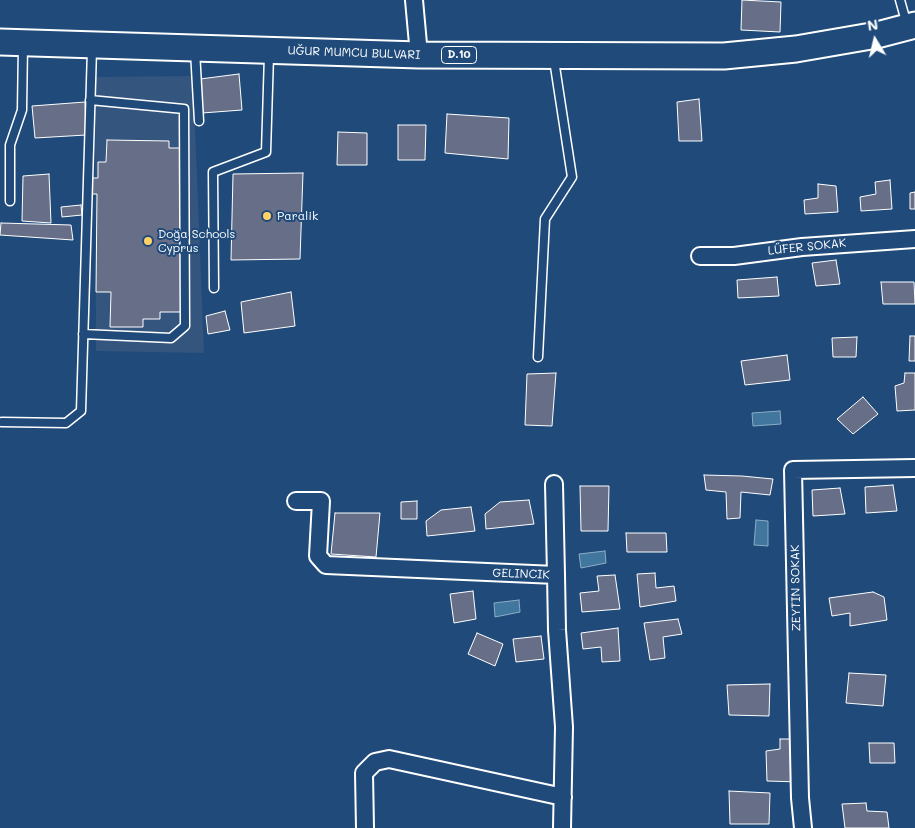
<!DOCTYPE html>
<html>
<head>
<meta charset="utf-8">
<style>
	body { margin:0 }
	#map { position:relative; width:915px; height:828px; overflow:hidden; background:#1f4a7a; font-family:Mali,sans-serif }
	canvas { display:block }
	.north { position:absolute; left:850px; top:15px; width:50px; height:50px; -webkit-text-stroke:4px #1f4a7a; paint-order:stroke; rotate:351deg; font-size:14px; font-weight:700; line-height:20px; text-align:center; color:#fff }
	.north::after { content:''; display:block; margin:auto; width:18px; height:22px; background:#fff; clip-path:polygon(50% 0,100% 100%,50% 72%,0 100%) }
</style>
</head>
<body>
<div id="map">
<canvas width="915" height="828"></canvas>
<div class="north">N</div>
</div>
<script>
const g = document.querySelector('canvas').getContext('2d');
g.lineJoin = 'round';
function fill(path, color) { g.fillStyle = color; g.fill(path, 'evenodd'); }
const poly = rows => new Path2D(rows.map(r => 'M' + r).join(''));
function strokePath(path, color, width, dash) { g.strokeStyle = color; g.lineWidth = width; g.lineCap = dash ? 'butt' : 'round'; g.setLineDash(dash || []); g.stroke(path); }
function label(font, color, halo, rows, align = 'center') {
  g.font = font + ' Mali,sans-serif'; g.lineWidth = 4; g.setLineDash([]); g.textBaseline = 'middle'; g.strokeStyle = halo; g.fillStyle = color; for (const [text, x, y, turn = 0] of rows) {
    g.save(); g.translate(x, y); g.rotate((+turn || 0) * Math.PI / 180); g.textAlign = isNaN(turn) ? turn : align; if (halo) g.strokeText(text, 0, 0); g.fillText(text, 0, 0); g.restore();
  }
}
const built = poly([
	[193,76,204,353,96,351,95,77]
]);
const water = poly([
	[780,411,781,424,753,426,752,413,780,411],
	[756,520,768,521,768,546,754,545,756,520],
	[605,551,606,563,581,568,579,554,605,551],
	[519,600,520,612,495,617,494,603,519,600]
]);
const building = poly([
	[742,0,781,2,780,32,741,30,742,0],
	[239,74,242,110,202,113,200,79,239,74],
	[699,99,702,141,679,141,677,102,699,99],
	[85,102,86,135,35,138,32,106,85,102],
	[447,114,509,118,508,159,445,153,447,114],
	[398,125,426,125,425,160,398,160,398,125],
	[338,132,367,133,367,165,337,165,338,132],
	[107,140,169,141,169,148,182,148,181,312,160,312,160,319,143,319,143,327,110,327,111,292,96,292,97,194,91,194,91,178,98,178,98,162,106,162,107,140],
	[303,173,300,259,231,260,233,174,303,173],
	[49,174,51,223,22,221,23,176,49,174],
	[890,180,892,209,861,211,860,197,876,194,875,182,890,180],
	[818,184,836,186,838,212,805,214,804,200,818,198,818,184],
	[915,192,915,209,910,209,910,193,915,192],
	[81,205,82,215,62,217,61,207,81,205],
	[1,223,71,225,73,240,0,235,1,223],
	[836,260,840,284,816,286,812,263,836,260],
	[777,277,779,296,738,298,737,280,777,277],
	[881,282,914,282,915,304,883,304,881,282],
	[291,292,295,326,244,333,241,302,291,292],
	[225,311,230,330,208,334,206,316,225,311],
	[910,336,915,336,915,361,909,361,910,336],
	[857,337,856,357,833,357,832,338,857,337],
	[787,355,790,380,745,385,741,361,787,355],
	[556,373,552,426,525,425,527,374,556,373],
	[905,373,915,373,915,410,897,411,895,386,904,383,905,373],
	[863,397,878,414,853,434,837,419,863,397],
	[704,475,742,476,773,479,770,495,741,492,740,518,727,519,726,492,706,490,704,475],
	[893,485,897,511,866,513,865,487,893,485],
	[580,486,609,486,608,531,581,531,580,486],
	[840,488,845,514,813,516,812,490,840,488],
	[529,500,534,524,486,529,485,514,500,502,529,500],
	[417,501,417,519,401,519,401,502,417,501],
	[471,507,475,531,427,536,426,521,441,510,471,507],
	[335,513,380,513,376,557,331,554,335,513],
	[626,533,666,533,667,552,627,552,626,533],
	[655,573,656,588,674,586,676,601,640,607,637,574,655,573],
	[615,575,620,609,582,612,580,593,599,591,597,576,615,575],
	[473,591,476,619,454,623,450,594,473,591],
	[873,592,884,597,887,620,850,626,850,613,832,616,829,598,873,592],
	[678,619,682,634,663,637,665,658,650,660,644,623,678,619],
	[618,628,620,661,602,662,601,647,583,649,581,633,618,628],
	[477,633,503,644,495,666,468,654,477,633],
	[541,636,544,659,516,662,513,639,541,636],
	[849,673,886,675,883,706,846,703,849,673],
	[770,684,769,716,729,715,727,685,770,684],
	[780,739,799,739,800,782,767,781,766,751,780,749,780,739],
	[869,743,894,743,895,763,870,763,869,743],
	[729,791,770,793,769,824,730,824,729,791],
	[866,803,867,811,887,812,889,828,845,828,842,804,866,803]
]);
const lane = poly([
	[900,0,907,25],
	[195,51,199,121],
	[10,201,10,145,22,110,23,45],
	[214,288,213,172,266,152,269,55],
	[83,334,171,338,185,326,184,109,90,100],
	[538,357,545,219,572,177,554,60],
	[2,422,66,423,81,411,92,49]
]);
const street = poly([
	[414,0,419,55],
	[700,256,734,256,802,247,915,239],
	[554,484,556,575],
	[296,501,321,501,318,556,326,565,556,575,557,630,564,727,562,828],
	[365,828,364,773,375,762,389,759,563,797],
	[803,828,800,798,793,470,915,468]
]);
const primary = poly([
	[0,42,419,55,724,56,796,49,877,35,915,25]
]);
const markers = [
	[267,216,5,"#ffd166"],
	[148,241,5,"#ffd166"]
];
const shields = [
	[459,55,35]
];
const shieldNames = [
	["D.10",459,55]
];
const streetNames = [
	["UĞUR MUMCU BULVARI",354,53,2],
	["LŰFER SOKAK",807,247,-6],
	["GELINCIK",521,574,2],
	["ZEYTIN SOKAK",796,588,-91]
];
const poiNames = [
	["Paralik",277,216],
	["Doğa Schools",158,234],
	["Cyprus",158,248]
];
fill(built, '#34557e');
fill(water, '#41769e');
strokePath(water, '#8dadc5', 1);
fill(building, '#666f87');
strokePath(building, '#fff', 1);
strokePath(lane, '#fff', 11);
strokePath(street, '#fff', 20);
strokePath(primary, '#fff', 29);
strokePath(lane, '#1f4a7a', 8);
strokePath(street, '#1f4a7a', 16);
strokePath(primary, '#1f4a7a', 25);
for (const [x, y, r, color] of markers) { const dot = new Path2D(); dot.arc(x, y, r, 0, 2 * Math.PI); g.fillStyle = color; g.fill(dot); strokePath(dot, '#1f4a7a', 2); }
for (const [x, y, w] of shields) { const box = new Path2D(); box.roundRect(x - w / 2, y - 8.5, w, 17, 4); g.fillStyle = '#1f4a7a'; g.fill(box); strokePath(box, '#fff', 1); }
label('bold 11px', '#fff', null, shieldNames);
label('12px', '#fff', '#1f4a7a', streetNames);
label('12px', '#fff', '#1f4a7a', poiNames, 'left');
</script>
</body>
</html>
